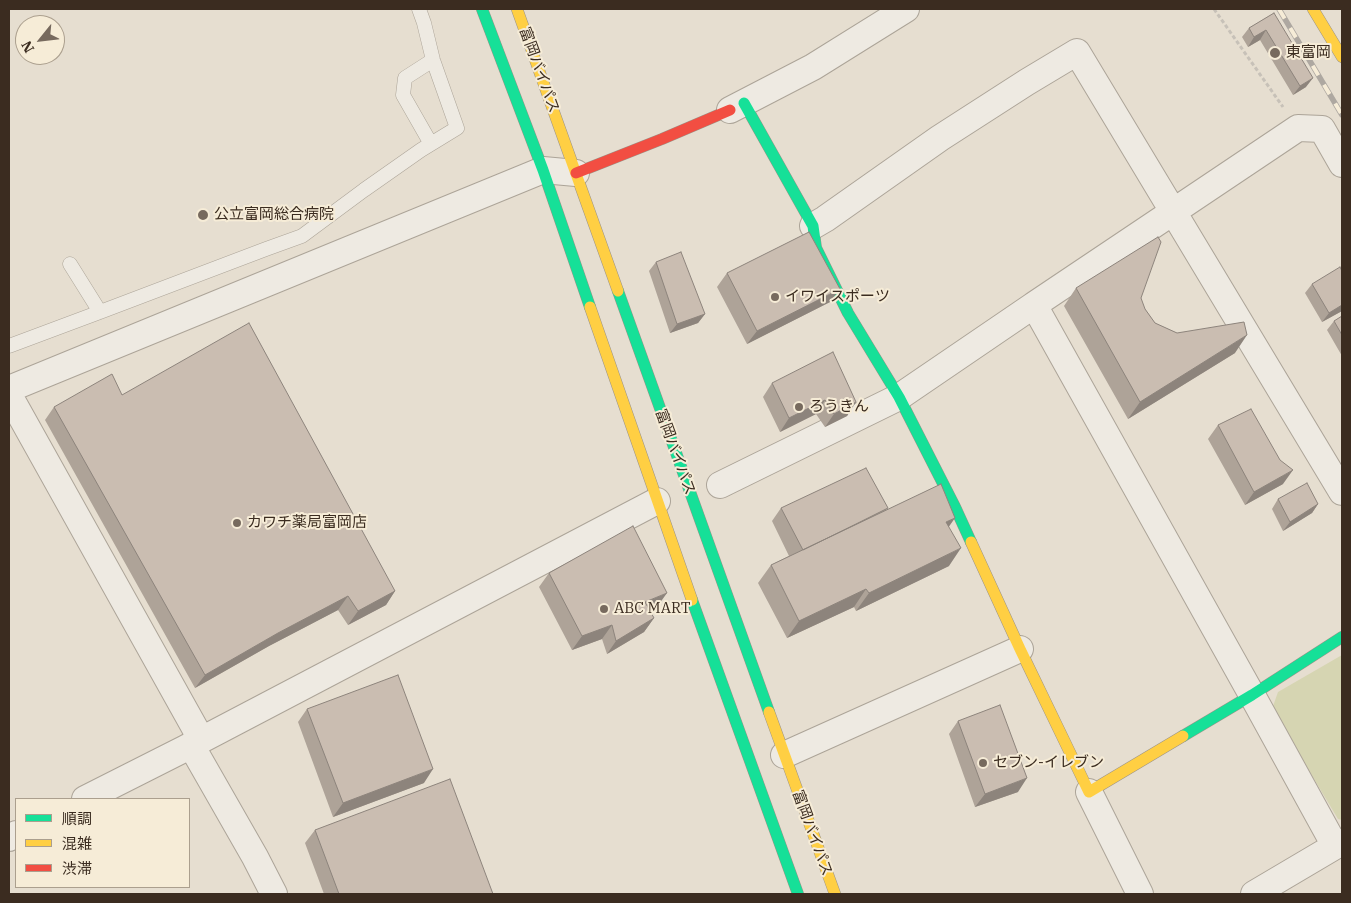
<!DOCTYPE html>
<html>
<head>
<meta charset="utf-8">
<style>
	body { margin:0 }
	#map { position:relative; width:1351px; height:903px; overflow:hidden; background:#e6ded0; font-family:"IBM Plex Serif","Noto Sans JP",serif }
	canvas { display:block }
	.frame { position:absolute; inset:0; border:10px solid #3b2c20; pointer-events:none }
	.legend { position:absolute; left:15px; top:798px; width:175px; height:90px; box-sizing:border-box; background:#f6ecd7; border:1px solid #ab9f8e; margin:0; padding:6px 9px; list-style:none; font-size:15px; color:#3b2c20 }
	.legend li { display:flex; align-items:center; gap:10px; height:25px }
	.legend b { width:25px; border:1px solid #ab9f8e }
	.north { position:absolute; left:15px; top:15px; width:50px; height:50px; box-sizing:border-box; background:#f6ecd7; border:1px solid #ab9f8e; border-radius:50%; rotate:241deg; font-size:14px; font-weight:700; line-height:20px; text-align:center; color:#3b2c20 }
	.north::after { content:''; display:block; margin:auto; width:18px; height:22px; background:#776a5e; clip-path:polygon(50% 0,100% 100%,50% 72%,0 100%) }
</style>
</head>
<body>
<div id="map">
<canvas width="1351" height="903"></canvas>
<div class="frame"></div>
<ul class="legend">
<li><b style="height:6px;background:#16e098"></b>順調</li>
<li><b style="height:6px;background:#ffcf43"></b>混雑</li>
<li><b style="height:6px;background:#f24e42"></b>渋滞</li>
</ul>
<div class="north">N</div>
</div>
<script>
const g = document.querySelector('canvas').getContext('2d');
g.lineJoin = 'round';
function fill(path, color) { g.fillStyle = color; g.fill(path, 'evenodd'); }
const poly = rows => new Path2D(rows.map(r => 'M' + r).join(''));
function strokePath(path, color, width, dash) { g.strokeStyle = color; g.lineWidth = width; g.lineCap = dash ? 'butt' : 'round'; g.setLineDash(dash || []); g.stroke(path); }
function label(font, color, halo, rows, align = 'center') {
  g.font = font + ' "IBM Plex Serif","Noto Sans JP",serif'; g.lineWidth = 4; g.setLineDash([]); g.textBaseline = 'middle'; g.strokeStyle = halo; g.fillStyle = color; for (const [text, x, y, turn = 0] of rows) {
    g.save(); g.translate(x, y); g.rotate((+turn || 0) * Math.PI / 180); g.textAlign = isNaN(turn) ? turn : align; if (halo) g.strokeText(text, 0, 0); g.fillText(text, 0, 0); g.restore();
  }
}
const green = poly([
	[1342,655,1342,820,1338,819,1272,709,1278,692]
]);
const path = poly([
	[1214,9,1283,107]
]);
const lane = poly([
	[431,144,403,95,405,78,433,60],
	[70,264,100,312],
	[9,346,100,312,266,249,302,236,364,190,421,150,457,128,433,60,424,23,419,9]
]);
const street = poly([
	[730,110,813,67,906,9],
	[813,226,825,219,940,138,1027,82,1077,52,1342,492],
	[1034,305,1298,128,1322,129,1342,164],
	[9,389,543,170,576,173],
	[9,395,201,739],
	[720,485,899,397,1034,305,1252,695,1335,846],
	[191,745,255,857,274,894],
	[784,755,1020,649],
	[1089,792,1140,894],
	[85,799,184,749,657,501],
	[9,838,16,834],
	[1254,894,1342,842]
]);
const fast = poly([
	[482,9,543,170,590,307],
	[744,103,813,226,816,248,848,313,899,397,955,507,971,542],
	[618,291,769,712],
	[692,600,798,894],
	[1183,736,1252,695,1342,637]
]);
const slow = poly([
	[517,9,618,291],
	[1313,9,1342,57],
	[590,307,692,600],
	[971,542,1020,649,1089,792,1183,736],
	[769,712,835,894]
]);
const jam = poly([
	[576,173,662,139,730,110]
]);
const rail = poly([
	[1279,9,1342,115]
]);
const wall = poly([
	[1274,13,1306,87,1293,95,1260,40,1248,47,1242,37,1249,28],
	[656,262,705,314,698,323,670,333,649,271],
	[1342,271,1342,311,1322,322,1305,293,1312,284],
	[727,273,830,302,747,344,717,287],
	[1076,288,1145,309,1155,323,1177,333,1235,353,1128,419,1064,306],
	[1342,316,1342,356,1327,330,1334,321],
	[772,383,856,402,847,416,825,427,816,414,780,432,763,397],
	[122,395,395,591,386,605,348,625,338,610,269,646,195,688,45,420,54,407],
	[1218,425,1280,460,1283,484,1245,505,1208,439],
	[1278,499,1318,504,1312,513,1283,531,1272,509],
	[781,508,888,508,886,510,949,527,949,566,856,611,854,607,787,638,758,583,771,565,789,556,772,521],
	[549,573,657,607,650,610,654,618,644,632,607,654,602,639,572,650,539,587],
	[307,709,424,783,333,817,298,722],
	[958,721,1018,792,975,807,949,734],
	[315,830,493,894,324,894,305,843]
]);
const shadedWall = poly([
	[1266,30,1260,40,1248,47,1254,37],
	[1313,78,1306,87,1293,95,1300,86],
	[840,289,830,302,747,344,757,331],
	[1342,305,1342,311,1322,322,1329,313],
	[705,314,698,323,670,333,677,324],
	[1247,335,1235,353,1128,419,1140,402],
	[825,400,816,414,780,432,789,418],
	[856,402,847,416,825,427,834,414],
	[1293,470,1283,484,1245,505,1254,492],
	[1318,504,1312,513,1283,531,1290,522],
	[955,518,943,535,946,522],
	[961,548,949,566,856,611,869,593],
	[866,589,854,607,787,638,799,621],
	[395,591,386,605,348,625,358,611],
	[667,593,657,607,636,616,645,602],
	[348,596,338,610,269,646,195,688,205,675,278,633],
	[654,618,644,632,607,654,616,641],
	[612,625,602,639,572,650,582,636],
	[433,769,424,783,333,817,343,803],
	[1027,778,1018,792,975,807,985,794]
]);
const building = poly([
	[1274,13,1313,78,1300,86,1266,30,1254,37,1249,28,1274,13],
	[809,232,840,289,757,331,727,273,809,232],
	[1158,237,1161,242,1141,298,1145,309,1155,323,1177,333,1244,322,1247,335,1140,402,1076,288,1158,237],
	[681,252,705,314,677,324,656,262,681,252],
	[1340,267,1342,271,1342,305,1329,313,1312,284,1340,267],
	[1342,316,1342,335,1334,321,1342,316],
	[249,323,395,591,358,611,348,596,278,633,205,675,54,407,112,374,122,395,249,323],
	[833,352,856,402,834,414,825,400,789,418,772,383,833,352],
	[1251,409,1280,460,1293,470,1254,492,1218,425,1251,409],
	[866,468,888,508,856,524,803,550,781,508,866,468],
	[1307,483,1318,504,1290,522,1278,499,1307,483],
	[941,484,955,518,946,522,961,548,869,593,866,589,799,621,771,565,941,484],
	[633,526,667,593,645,602,654,618,616,641,612,625,582,636,549,573,633,526],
	[398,675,433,769,343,803,307,709,398,675],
	[1000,705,1027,778,985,794,958,721,1000,705],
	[450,779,493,894,339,894,315,830,450,779]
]);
const markers = [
	[1275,53,6,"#776a5e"],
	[203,215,6,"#776a5e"],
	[775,297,5,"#776a5e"],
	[799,407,5,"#776a5e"],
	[237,523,5,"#776a5e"],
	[604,609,5,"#776a5e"],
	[983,763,5,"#776a5e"]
];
const poiNames = [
	["東富岡",1286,53],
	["公立富岡総合病院",214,215],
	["イワイスポーツ",785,297],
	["ろうきん",809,407],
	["カワチ薬局富岡店",247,523],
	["ABC MART",614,609],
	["セブン-イレブン",993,763]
];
const streetNames = [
	["富岡バイパス",539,70,70],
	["富岡バイパス",675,452,70],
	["富岡バイパス",812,833,70]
];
fill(green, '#d6d5b2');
strokePath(lane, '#aca498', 15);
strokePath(street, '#aca498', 28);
strokePath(fast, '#9b9388', 12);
strokePath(slow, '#9b9388', 12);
strokePath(jam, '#9b9388', 12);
strokePath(path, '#c7c1b8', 3, [4, 2.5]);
strokePath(lane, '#eeeae2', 14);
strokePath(street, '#eeeae2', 26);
strokePath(fast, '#16e098', 11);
strokePath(slow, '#ffcf43', 11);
strokePath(jam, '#f24e42', 11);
strokePath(rail, '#aea8a1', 5.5);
strokePath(rail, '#f6ecd7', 4, [11]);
fill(wall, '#aea398');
fill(shadedWall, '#8d847c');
fill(building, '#cabdb1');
strokePath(building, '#8d847c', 1);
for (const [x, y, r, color] of markers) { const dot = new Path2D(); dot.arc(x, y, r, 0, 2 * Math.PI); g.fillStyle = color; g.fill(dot); strokePath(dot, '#f6ecd7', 2); }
label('15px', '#3b2c20', '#f6ecd7', poiNames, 'left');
label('15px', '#3b2c20', '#f6ecd7', streetNames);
</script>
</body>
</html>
